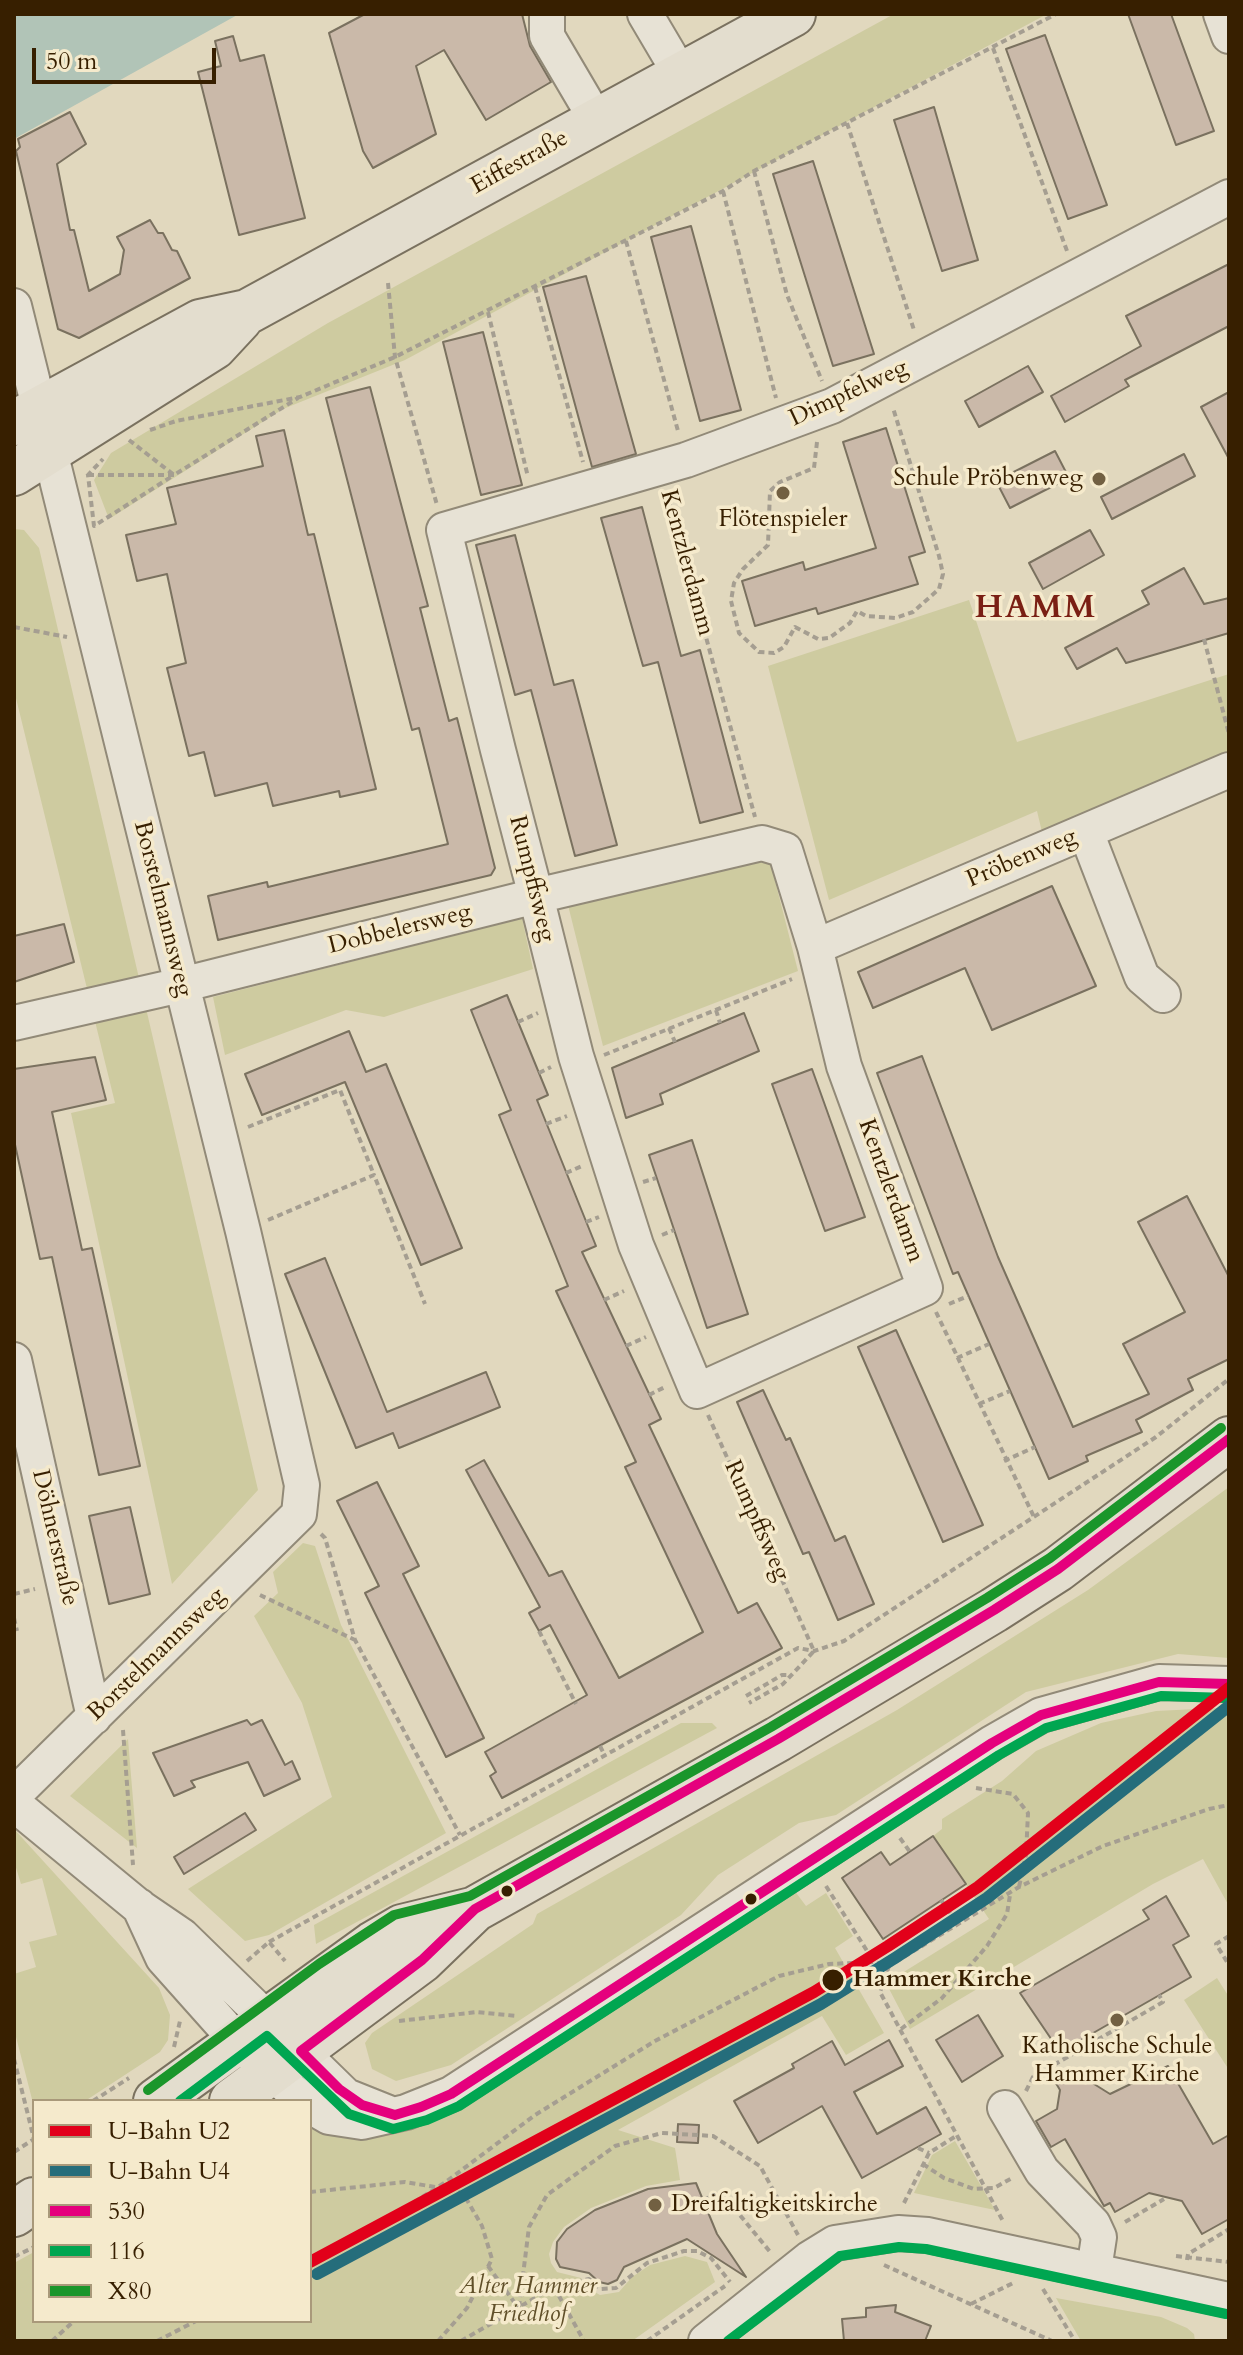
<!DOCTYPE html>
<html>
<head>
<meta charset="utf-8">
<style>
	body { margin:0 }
	#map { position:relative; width:1243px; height:2355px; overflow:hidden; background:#e1d8be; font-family:Cardo,serif }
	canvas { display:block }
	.frame { position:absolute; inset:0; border:16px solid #371f00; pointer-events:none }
	.legend { position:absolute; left:32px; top:2099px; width:280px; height:224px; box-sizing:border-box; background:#f5eacc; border:2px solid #a9997a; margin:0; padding:10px 14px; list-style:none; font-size:24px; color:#371f00 }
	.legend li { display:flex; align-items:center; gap:16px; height:40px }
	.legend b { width:40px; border:2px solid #a9997a }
	.scale { position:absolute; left:32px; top:48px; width:184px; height:36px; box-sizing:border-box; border:4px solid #371f00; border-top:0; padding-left:10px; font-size:24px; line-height:28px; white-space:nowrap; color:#371f00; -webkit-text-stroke:6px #f5eacc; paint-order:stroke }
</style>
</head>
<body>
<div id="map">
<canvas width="1243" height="2355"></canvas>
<div class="frame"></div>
<ul class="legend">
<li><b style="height:10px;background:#e2001a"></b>U-Bahn U2</li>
<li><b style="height:10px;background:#256d7b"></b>U-Bahn U4</li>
<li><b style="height:10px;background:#e5007d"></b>530</li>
<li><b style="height:10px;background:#00a651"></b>116</li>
<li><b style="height:10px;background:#1a962b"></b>X80</li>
</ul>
<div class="scale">50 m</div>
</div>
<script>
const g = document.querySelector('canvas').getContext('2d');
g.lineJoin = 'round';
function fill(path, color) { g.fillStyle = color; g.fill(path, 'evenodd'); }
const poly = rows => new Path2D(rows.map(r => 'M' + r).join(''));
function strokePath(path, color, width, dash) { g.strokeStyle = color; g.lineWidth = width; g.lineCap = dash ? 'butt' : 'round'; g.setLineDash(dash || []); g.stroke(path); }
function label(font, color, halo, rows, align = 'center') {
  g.font = font + ' Cardo,serif'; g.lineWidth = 7; g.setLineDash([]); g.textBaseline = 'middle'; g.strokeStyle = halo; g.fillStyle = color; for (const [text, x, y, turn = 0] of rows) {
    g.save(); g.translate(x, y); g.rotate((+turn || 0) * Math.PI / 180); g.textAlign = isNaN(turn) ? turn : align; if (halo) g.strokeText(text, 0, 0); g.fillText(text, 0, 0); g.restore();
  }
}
const green = poly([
	[894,14,1047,14,405,360,283,409,109,519,94,480,111,453,328,323],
	[14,529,24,530,39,548,258,1490,172,1584,71,1113,115,1103,14,690],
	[969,600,1017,742,1229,674,1229,753,1042,832,1037,811,829,900,768,666],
	[767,849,798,971,603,1046,567,901],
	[522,918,533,969,384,1017,346,1010,225,1055,213,997],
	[1229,1487,1229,1658,1178,1654,1026,1692,836,1815,799,1823,718,1875,681,1915,451,2065,396,2081,372,2069,365,2043,372,2033,533,1924,537,1914,897,1710,1088,1590],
	[303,1543,315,1546,341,1625,446,1833,269,1935,245,1941,188,1889,332,1797,302,1703,254,1616,278,1593,273,1572],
	[1217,1708,1229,1710,1229,1906,1203,1859,1153,1884,910,2029,886,1983,989,1919,933,1836,942,1829,942,1819,1002,1781,1036,1751,1101,1723,1156,1711],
	[681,1723,712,1723,717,1728,316,1944,314,1925],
	[128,1739,137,1848,70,1796],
	[14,1829,159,1988,170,2015,168,2040,160,2052,85,2101,34,2101,34,2107,14,2029,14,1974,36,1967,29,1942,57,1935,42,1878,21,1884,14,1861],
	[794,1890,806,1906,826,1893,853,1936,835,1948,884,2033,846,2055,822,2016,618,2130,675,2148,680,2180,646,2186,591,2208,564,2227,553,2242,549,2254,551,2263,557,2272,581,2278,584,2286,600,2295,619,2292,632,2277,650,2265,685,2256,707,2262,715,2282,632,2341,14,2341,14,2263,34,2252,34,2321,310,2321,310,2120,358,2131,393,2132,424,2125,451,2111],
	[1217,1978,1229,1997,1229,2070,1184,2000],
	[955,2141,995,2210,914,2193,932,2155],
	[1056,2298,1161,2317,1187,2328,1194,2334,1195,2341,1081,2341]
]);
const water = poly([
	[14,14,239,14,14,139]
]);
const building = poly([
	[365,14,522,14,530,46,551,82,486,120,444,50,416,66,436,134,373,168,363,151,329,33,365,14],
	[1128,14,1171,14,1214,131,1176,145,1128,14],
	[1045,35,1107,205,1068,219,1006,49,1045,35],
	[233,36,240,61,264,55,305,218,239,235,198,72,221,66,215,41,233,36],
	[934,107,978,260,942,271,894,120,934,107],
	[70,112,86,144,57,164,70,230,74,230,89,291,120,274,124,250,117,237,150,220,158,233,163,233,172,250,177,251,190,278,79,338,58,329,16,151,20,147,18,139,70,112],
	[813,161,874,354,833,366,773,174,813,161],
	[691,226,741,410,700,421,651,237,691,226],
	[1229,264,1229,326,1125,380,1129,386,1065,422,1051,396,1141,346,1126,316,1229,264],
	[586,276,636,454,592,467,543,287,586,276],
	[483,332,522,485,481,495,443,342,483,332],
	[1028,366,1043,392,979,427,965,401,1028,366],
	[370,387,428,606,420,608,449,721,457,718,495,868,491,875,218,940,208,896,267,882,268,887,448,844,419,728,412,730,326,398,370,387],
	[1229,392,1229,459,1201,407,1229,392],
	[886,428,925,552,909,557,918,584,818,614,816,608,755,626,742,581,803,562,805,570,876,548,843,442,886,428],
	[284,430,308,535,314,534,376,789,340,797,339,791,273,806,267,783,215,796,204,752,189,756,167,668,186,663,167,574,137,581,126,535,176,524,167,488,263,466,256,436,284,430],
	[1055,451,1069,478,1010,508,996,481,1055,451],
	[1184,454,1195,476,1112,519,1101,497,1184,454],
	[642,507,681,656,700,650,743,812,700,823,658,662,643,666,601,518,642,507],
	[1090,530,1104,555,1043,589,1029,563,1090,530],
	[515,535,554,685,573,680,617,845,575,856,531,690,515,695,476,545,515,535],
	[1184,568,1204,604,1229,598,1229,633,1126,663,1117,648,1077,669,1065,648,1149,604,1142,591,1184,568],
	[1052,886,1096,986,992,1030,965,968,873,1008,858,972,1052,886],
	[64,924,74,962,14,982,14,936,64,924],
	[507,995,548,1095,537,1100,596,1246,582,1252,661,1419,649,1425,738,1613,757,1603,782,1648,502,1798,490,1776,496,1772,485,1752,587,1695,550,1625,539,1631,529,1613,540,1607,466,1470,484,1460,549,1576,562,1571,619,1678,703,1632,625,1467,636,1462,556,1291,568,1286,499,1115,511,1110,471,1010,507,995],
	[744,1013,759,1051,660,1094,663,1104,626,1118,612,1068,744,1013],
	[349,1031,366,1072,386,1064,462,1248,421,1265,345,1082,262,1115,245,1074,349,1031],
	[922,1056,998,1257,1073,1427,1149,1394,1123,1344,1185,1312,1138,1222,1187,1196,1229,1277,1229,1359,1188,1379,1193,1390,1136,1420,1142,1432,1086,1456,1088,1461,1049,1479,958,1272,953,1274,877,1073,922,1056],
	[95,1057,106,1100,52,1112,82,1250,92,1248,140,1466,99,1475,52,1257,40,1259,14,1140,14,1069,95,1057],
	[812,1069,865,1217,825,1231,772,1084,812,1069],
	[692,1140,748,1314,707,1328,649,1155,692,1140],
	[325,1258,387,1412,486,1372,500,1407,399,1448,393,1433,356,1448,285,1274,325,1258],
	[896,1330,983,1525,943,1542,858,1347,896,1330],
	[763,1390,786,1440,790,1438,835,1541,845,1536,874,1604,838,1620,809,1552,803,1554,737,1402,763,1390],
	[377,1482,419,1566,403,1574,484,1738,446,1757,365,1593,379,1586,337,1501,377,1482],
	[130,1507,150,1594,109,1604,89,1516,130,1507],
	[247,1720,251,1725,262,1720,285,1765,292,1761,300,1779,264,1796,248,1762,191,1781,195,1787,174,1796,153,1753,247,1720],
	[245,1813,256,1830,184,1874,174,1857,245,1813],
	[933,1836,966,1884,883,1939,842,1878,881,1852,890,1865,933,1836],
	[1166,1896,1189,1936,1173,1945,1191,1977,1060,2052,1020,1993,1149,1919,1143,1910,1166,1896],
	[978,2015,1003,2056,962,2082,936,2040,978,2015],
	[889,2040,903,2066,854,2092,877,2134,926,2107,941,2134,862,2178,822,2106,758,2143,734,2101,794,2068,792,2064,832,2041,845,2065,889,2040],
	[1168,2066,1213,2144,1229,2135,1229,2219,1202,2234,1182,2201,1149,2193,1115,2212,1110,2203,1104,2206,1065,2139,1051,2147,1036,2121,1057,2109,1060,2090,1054,2080,1086,2079,1110,2094,1168,2066],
	[678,2124,699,2125,698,2143,677,2142,678,2124],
	[696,2183,717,2234,746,2277,687,2239,624,2267,617,2280,608,2284,599,2282,589,2273,560,2267,556,2259,557,2242,567,2229,595,2210,648,2189,696,2183],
	[896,2305,895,2312,931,2326,925,2341,844,2341,842,2319,866,2317,866,2308,896,2305]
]);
const path = poly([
	[993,48,1067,251],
	[847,123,914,330],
	[754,171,787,295,822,381],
	[723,191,776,398],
	[626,241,678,431],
	[388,283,395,357,437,505],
	[535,287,583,462],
	[488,312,528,477],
	[150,430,176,421,300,397,395,357,723,191,754,171,1056,14],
	[129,440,174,475,298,398],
	[817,442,814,468,780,482,770,491,768,545,743,569,734,583,731,601,739,633,759,652,774,653,784,647,795,627,818,639,829,638,850,623,857,611,866,616,895,618,913,612,939,589,943,574,939,556,893,408],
	[88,475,174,475,94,526,88,475],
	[87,476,103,459],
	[667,494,755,817],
	[14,627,67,637],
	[1204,639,1229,734],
	[716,1010,720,1023],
	[518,1022,538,1013],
	[669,1028,675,1042],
	[604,1055,792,979],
	[539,1073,551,1067],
	[546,1124,567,1116],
	[248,1127,340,1090,374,1175],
	[566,1173,582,1166],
	[643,1182,656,1178],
	[268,1220,374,1175,425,1304],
	[586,1222,599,1217],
	[662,1235,674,1230],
	[604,1300,624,1291],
	[949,1304,968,1296],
	[936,1312,1034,1517],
	[626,1346,646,1337],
	[957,1358,989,1344],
	[649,1395,665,1387],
	[979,1404,1010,1391],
	[708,1415,814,1651,783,1684,749,1703],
	[1004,1461,1035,1447],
	[321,1534,325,1538,355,1640,460,1835],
	[14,1594,35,1589],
	[260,1595,355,1640],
	[14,1618,17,1631],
	[539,1631,576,1704],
	[746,1696,782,1675,790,1675],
	[123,1730,133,1865],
	[600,1746,605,1756],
	[976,1788,1013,1794,1028,1813,1026,1855,1019,1887],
	[900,1838,910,1852],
	[826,1886,874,1962],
	[941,1900,958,1924],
	[1229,1936,1216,1944,1229,1965],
	[269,1942,798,1648,814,1651,844,1641,1156,1437,1229,1379],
	[247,1961,269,1942,285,1961],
	[889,1966,880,1992,1004,2223],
	[399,2021,477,2012,517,2016],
	[901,2029,942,1998,987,1946,1007,1914,1010,1895],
	[174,2047,180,2021],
	[14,2059,34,2139],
	[1026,2091,1033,2077,1163,2002,1159,1995],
	[93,2101,129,2078],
	[918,2148,929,2153],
	[14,2152,34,2139],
	[923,2164,944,2178,974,2189,994,2188,1012,2178],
	[310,2192,405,2182,435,2187],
	[703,2200,721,2192,771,2253],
	[904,2203,929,2153,956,2136],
	[1125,2222,1164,2199],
	[1176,2256,1229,2262],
	[14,2257,34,2247],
	[1187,2260,1188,2254,1229,2229],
	[310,2262,364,2235,447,2181,535,2115,655,2041,779,1976,829,1964,874,1962,889,1966,1019,1887,1103,1846,1209,1809,1229,1805],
	[884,2265,1052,2341],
	[488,2266,517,2306],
	[554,2287,584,2341],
	[1043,2289,1075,2341],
	[971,2304,1013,2283],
	[519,2307,529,2227,547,2195,615,2146,662,2133,713,2136,760,2166,798,2235],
	[52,2341,74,2321],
	[157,2341,196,2321],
	[438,2341,467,2308,492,2259,482,2226,467,2200,448,2182],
	[461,2341,554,2287,589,2279,600,2289,616,2288,647,2263,684,2251,697,2251,711,2258,730,2282],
	[647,2341,725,2286]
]);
const minor = poly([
	[547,14,547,36,597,121],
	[645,14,681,75],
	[1221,14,1229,36],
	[14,306,243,1231,302,1485,299,1514,14,1795],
	[1086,832,1142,977,1163,995],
	[815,947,1229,770],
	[14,1023,181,985,536,896,762,843,785,850,815,947,844,1066,925,1288,697,1391,636,1245,576,1056,536,896,498,750,444,530,686,460,832,406,1229,197],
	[14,1360,94,1717],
	[14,1804,138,1906,182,1936,346,2096,391,2114],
	[139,1906,163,1958,237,2041,303,2101],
	[310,2106,329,2117,362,2122,406,2112,451,2094,992,1743,1041,1715,1159,1682,1229,1684],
	[1005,2108,1042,2171,1093,2224,1099,2237,1094,2270],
	[706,2341,809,2259,835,2243,898,2233,928,2235,1229,2300]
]);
const major = poly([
	[14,423,200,322,247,312,793,14],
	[14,473,214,347,240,319],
	[156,2101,373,1944,402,1927,472,1910],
	[232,2101,422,1960,475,1909,778,1739,994,1610,1058,1569,1229,1439],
	[14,2214,34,2200]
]);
const bus1 = poly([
	[1229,1439,1058,1569,994,1610,778,1739,475,1909,422,1960,301,2051,339,2089,362,2105,395,2115,421,2107,451,2094,992,1743,1041,1715,1159,1682,1229,1684]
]);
const bus2 = poly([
	[180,2101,267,2036,349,2114,393,2129,427,2120,459,2106,999,1755,1046,1728,1161,1696,1229,1698],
	[728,2341,840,2256,899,2247,926,2249,1226,2314]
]);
const bus3 = poly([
	[148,2090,319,1964,394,1915,470,1896,771,1727,987,1598,1050,1558,1221,1428]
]);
const metro1 = poly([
	[310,2262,814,1992,888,1946,978,1887,1229,1688]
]);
const metro2 = poly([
	[317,2274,821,2004,895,1958,987,1898,1229,1706]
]);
const markers = [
	[1099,479,8,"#726042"],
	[783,493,8,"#726042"],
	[507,1891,7,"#371f00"],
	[751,1899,7,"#371f00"],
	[833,1980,12,"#371f00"],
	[1117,2020,8,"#726042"],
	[655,2205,8,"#726042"]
];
const streetNames = [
	["Eiffestraße",520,163,-29],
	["Dimpfelweg",849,394,-25],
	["Kentzlerdamm",686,563,75],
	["Pröbenweg",1022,859,-23],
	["Rumpffsweg",531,879,76],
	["Borstelmannsweg",162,909,76],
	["Dobbelersweg",400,930,-14],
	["Kentzlerdamm",890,1191,70],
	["Rumpffsweg",756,1521,66],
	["Döhnerstraße",54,1538,77],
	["Borstelmannsweg",157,1655,-44]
];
const poiNames = [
	["Schule Pröbenweg",1083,479,"right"],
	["Flötenspieler",783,520],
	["Katholische Schule",1117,2047],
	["Hammer Kirche",1117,2075],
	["Dreifaltigkeitskirche",671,2205,"left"]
];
const stopNames = [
	["Hammer Kirche",853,1980]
];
const parkNames = [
	["Alter Hammer",528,2287],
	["Friedhof",528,2315]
];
const districtNames = [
	["HAMM",1036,610]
];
fill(green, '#cecba0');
fill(water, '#b1c4b7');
fill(building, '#cab9a9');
strokePath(building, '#7a715f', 2);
strokePath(minor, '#928a78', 38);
strokePath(major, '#7a715f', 48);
strokePath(path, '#a59e91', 4, [6, 4]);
strokePath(minor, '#e7e2d5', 34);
strokePath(major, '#e3ddce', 44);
strokePath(bus1, '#e5007d', 10);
strokePath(bus2, '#00a651', 10);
strokePath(bus3, '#1a962b', 10);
strokePath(metro1, '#e2001a', 12);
strokePath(metro2, '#256d7b', 12);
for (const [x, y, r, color] of markers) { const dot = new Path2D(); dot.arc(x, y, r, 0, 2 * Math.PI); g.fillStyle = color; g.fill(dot); strokePath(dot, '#f5eacc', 3); }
label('24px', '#371f00', '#f5eacc', streetNames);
label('24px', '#371f00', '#f5eacc', poiNames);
label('bold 24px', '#371f00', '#f5eacc', stopNames, 'left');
label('italic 24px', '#604f29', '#f5eacc', parkNames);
g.letterSpacing = '2px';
label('bold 32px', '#7a1f14', '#f5eacc', districtNames);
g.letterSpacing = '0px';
</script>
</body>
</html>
